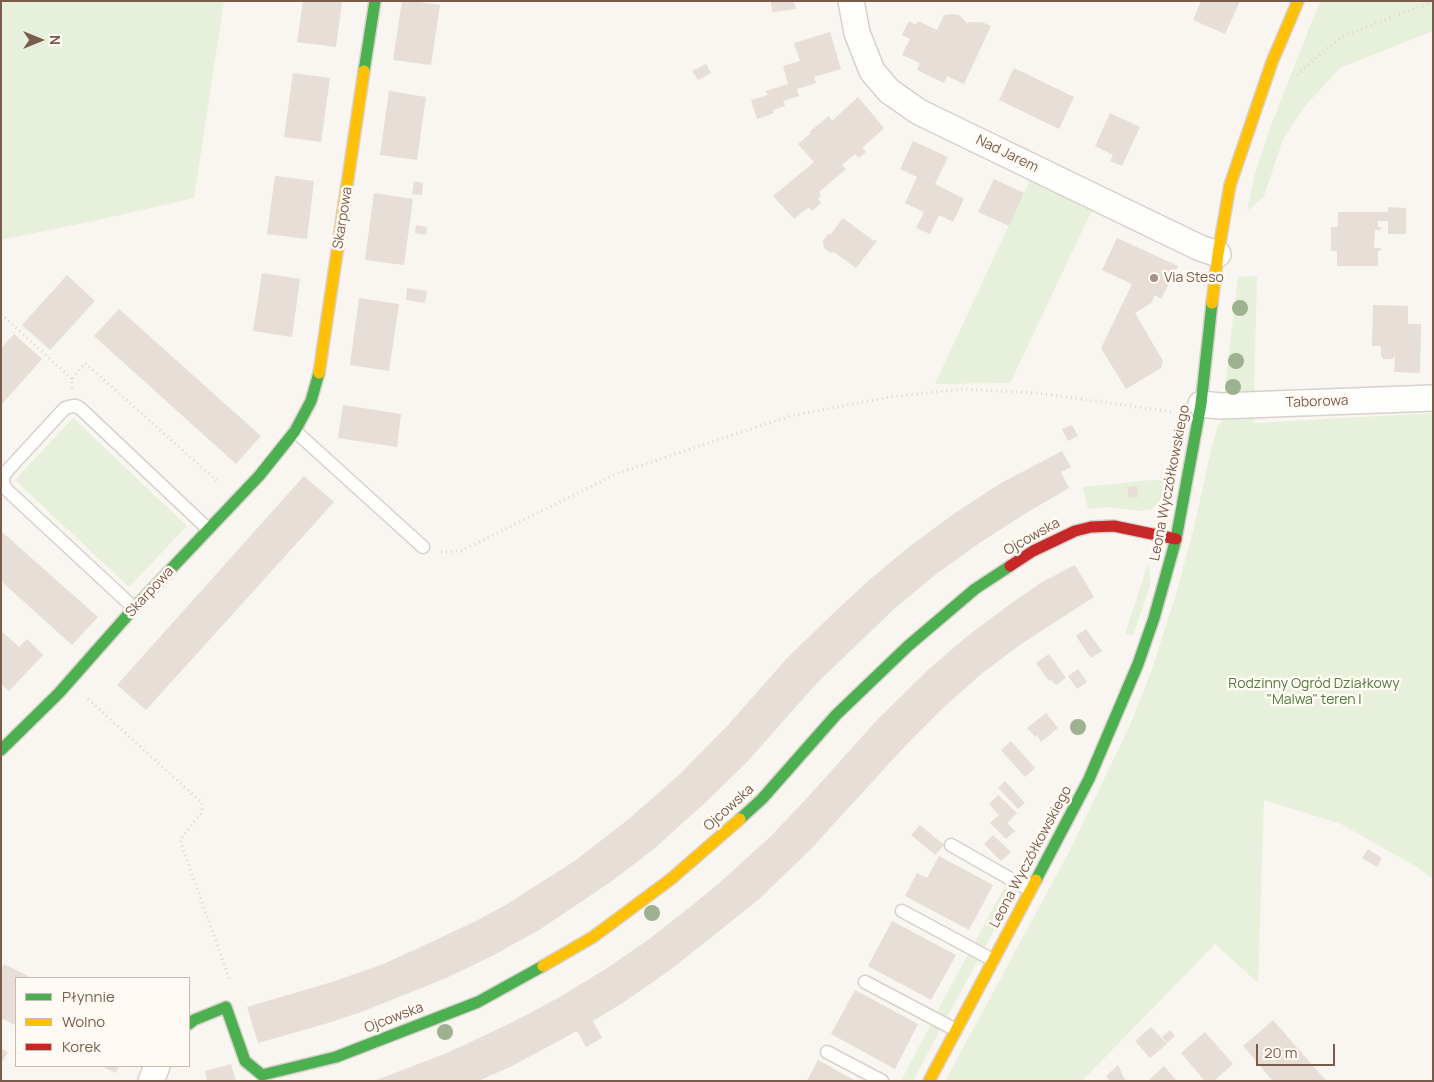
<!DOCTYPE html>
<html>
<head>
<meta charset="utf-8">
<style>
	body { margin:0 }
	#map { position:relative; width:1434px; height:1082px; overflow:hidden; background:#f9f5f0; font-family:Manrope,sans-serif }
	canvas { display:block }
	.frame { position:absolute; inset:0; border:2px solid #7a5c4d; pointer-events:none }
	.legend { position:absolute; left:15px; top:977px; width:175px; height:90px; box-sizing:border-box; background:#fffaf3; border:1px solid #cabbb1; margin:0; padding:6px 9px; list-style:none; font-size:15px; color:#7a5c4d }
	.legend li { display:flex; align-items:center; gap:10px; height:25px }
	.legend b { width:25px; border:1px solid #cabbb1 }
	.north { position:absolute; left:15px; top:15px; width:50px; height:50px; -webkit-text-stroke:4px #fffaf3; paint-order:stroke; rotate:90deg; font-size:14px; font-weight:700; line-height:20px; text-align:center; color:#7a5c4d }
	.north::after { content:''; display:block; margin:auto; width:18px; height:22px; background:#7a5c4d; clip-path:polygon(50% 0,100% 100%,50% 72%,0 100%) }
	.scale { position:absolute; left:1256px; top:1044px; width:79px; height:22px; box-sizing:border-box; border:2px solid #7a5c4d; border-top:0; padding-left:6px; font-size:15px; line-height:18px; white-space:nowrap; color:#7a5c4d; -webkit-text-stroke:4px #fffaf3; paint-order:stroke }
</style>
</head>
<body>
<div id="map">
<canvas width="1434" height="1082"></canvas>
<div class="frame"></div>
<ul class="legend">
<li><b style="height:6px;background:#4caf50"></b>Płynnie</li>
<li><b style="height:6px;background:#ffc107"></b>Wolno</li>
<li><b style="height:6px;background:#c62828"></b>Korek</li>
</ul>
<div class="north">N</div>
<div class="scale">20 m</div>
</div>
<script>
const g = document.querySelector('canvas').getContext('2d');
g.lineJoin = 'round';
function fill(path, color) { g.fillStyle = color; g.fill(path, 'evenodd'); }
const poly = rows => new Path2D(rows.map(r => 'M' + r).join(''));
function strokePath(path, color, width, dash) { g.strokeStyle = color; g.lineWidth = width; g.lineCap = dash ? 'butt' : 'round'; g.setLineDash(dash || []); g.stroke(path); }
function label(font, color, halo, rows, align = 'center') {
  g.font = font + ' Manrope,sans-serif'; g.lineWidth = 5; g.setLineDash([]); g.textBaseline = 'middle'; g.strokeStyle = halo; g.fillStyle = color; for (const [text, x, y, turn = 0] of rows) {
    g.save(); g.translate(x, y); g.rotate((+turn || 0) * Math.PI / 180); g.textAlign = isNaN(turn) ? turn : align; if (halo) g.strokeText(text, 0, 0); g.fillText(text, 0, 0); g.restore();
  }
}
const green = poly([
	[1,1,224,1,194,198,107,218,1,240],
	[1320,1,1433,1,1433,31,1340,68,1305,106,1283,139,1264,196,1247,211,1255,173,1270,128],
	[1030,180,1092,210,1010,383,935,384],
	[1257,276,1254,390,1251,396,1227,395,1225,392,1225,386,1238,277],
	[1255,412,1255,423,1433,413,1433,879,1417,867,1341,824,1264,800,1258,983,1215,944,1082,1081,945,1081,1069,852,1130,725,1151,672,1175,598,1193,532,1210,454,1218,425,1225,419,1237,415],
	[73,418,187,526,129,587,15,480],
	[1152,480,1167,480,1162,498,1152,509,1141,511,1106,507,1088,509,1083,487],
	[1148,564,1150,575,1150,586,1133,636,1125,634],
	[1006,884,1016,889,985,947,975,942],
	[968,954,978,960,947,1017,937,1012],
	[931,1024,940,1030,913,1081,901,1081]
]);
const building = poly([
	[303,1,342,1,336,47,297,42],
	[402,1,412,1,440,5,431,65,393,60],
	[771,1,794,1,796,9,772,12],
	[1201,1,1240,1,1225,34,1193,20],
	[953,14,959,15,968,24,969,22,982,22,991,26,964,84,947,76,944,83,917,70,920,63,902,55,910,39,902,35,909,21,916,25,918,21,937,30,944,15],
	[830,32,841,69,814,77,816,83,797,89,799,96,783,101,785,106,773,110,774,113,757,119,751,100,768,95,766,91,788,84,783,66,800,61,794,43],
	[706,64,711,73,698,80,692,71],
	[1014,68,1074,97,1059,129,999,100],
	[293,73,330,78,321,142,284,137],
	[389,91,426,97,417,160,380,155],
	[858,97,884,128,862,148,866,152,859,158,855,154,842,165,846,169,819,192,821,196,818,199,821,203,812,211,809,207,794,219,773,196,814,162,798,144,811,133,809,132,829,116,832,121],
	[1110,113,1140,127,1122,166,1110,161,1113,155,1095,146],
	[913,141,948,157,935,184,964,199,953,222,939,215,930,234,916,228,924,212,905,203,917,177,900,169],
	[275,176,314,181,307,239,267,234],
	[994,179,1024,193,1009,226,978,212],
	[414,181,423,183,422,195,412,194],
	[374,193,413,199,404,265,365,260],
	[1388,207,1406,208,1406,234,1388,234,1388,221,1378,221,1378,227,1381,227,1381,230,1375,230,1374,248,1381,248,1381,251,1378,251,1378,266,1337,266,1337,251,1331,251,1331,227,1338,227,1338,212,1388,212],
	[843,218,874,241,875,240,877,241,856,268,834,252,830,253,824,248,823,241,828,234,831,234],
	[416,225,427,227,426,235,415,233],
	[1117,238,1178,266,1161,299,1155,295,1151,303,1135,313,1163,361,1161,368,1126,389,1101,348,1132,284,1102,270],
	[262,273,300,279,292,337,253,331],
	[67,275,95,301,50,350,22,325],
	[407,288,427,291,425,303,406,300],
	[359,298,399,304,389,371,350,365],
	[1373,305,1408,306,1408,324,1421,324,1420,373,1394,372,1395,356,1392,359,1384,359,1381,356,1381,346,1372,346],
	[119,309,261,436,236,464,94,336],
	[14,334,42,359,1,405,1,348],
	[343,405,401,414,397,447,338,438],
	[1072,425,1078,436,1068,441,1062,429],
	[1062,451,1071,467,1061,472,1069,488,1023,515,978,544,935,575,894,609,817,683,746,763,708,800,655,848,612,881,539,930,492,956,444,979,361,1012,328,1023,258,1043,247,1007,332,982,381,965,412,951,474,922,504,906,576,860,630,818,681,773,729,724,788,657,841,606,868,581,910,546,955,513,1001,483],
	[304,476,334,502,146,710,117,685],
	[1137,486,1138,497,1129,498,1127,487],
	[1,531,98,617,72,645,1,581],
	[1075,565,1094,597,1021,644,980,675,942,709,906,745,810,850,757,901,670,970,624,1002,593,1021,602,1038,586,1047,577,1031,512,1066,478,1081,374,1081,447,1053,511,1023,558,998,604,970,648,940,690,907,717,885,770,837,807,798,878,719,929,669,970,634,1013,602,1042,582],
	[1086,629,1102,651,1091,658,1076,636],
	[1,631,19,647,27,639,43,655,9,691,1,684],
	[1049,654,1066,678,1056,685,1051,680,1049,681,1036,663],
	[1078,669,1087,682,1077,689,1068,676],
	[1046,713,1058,728,1041,742,1037,735,1035,737,1027,728],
	[1011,741,1035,768,1025,777,1001,750],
	[1005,781,1025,803,1018,809,998,788],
	[998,795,1017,813,1007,823,1015,831,1006,839,990,823,999,815,989,804],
	[920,825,944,845,935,855,911,835],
	[993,835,1011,852,1001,861,984,844],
	[1368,849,1382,858,1377,867,1362,858],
	[939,856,993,885,969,930,905,896,917,873,927,878],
	[892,921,956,955,931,1000,868,966],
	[4,964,32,978,16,978,16,1023,15,1025,1,1018,1,969],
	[855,990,918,1024,895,1069,831,1034],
	[1273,1020,1321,1075,1327,1081,1273,1081,1243,1046],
	[1151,1027,1167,1044,1150,1058,1135,1041],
	[1170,1030,1175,1036,1167,1043,1162,1037],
	[1205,1032,1233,1064,1214,1081,1205,1081,1181,1053],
	[1,1048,8,1052,1,1064],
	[818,1060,856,1081,807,1081],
	[231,1064,236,1081,207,1081,205,1071],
	[1118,1065,1124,1078,1127,1081,1110,1081,1106,1076],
	[101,1066,119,1066,116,1073],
	[1164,1066,1177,1081,1148,1081]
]);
const path = poly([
	[1297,75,1319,55,1342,37,1407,11,1433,3],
	[1,314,72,379],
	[72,388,72,379,85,363,217,481],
	[441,552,461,551,618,473,790,416,890,397,963,389,1037,393,1174,412],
	[88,699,202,803,202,812,180,840,230,981]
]);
const lane = poly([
	[295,431,423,547],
	[134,608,7,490,3,484,3,477,7,471,65,408,73,406,76,406,81,409,208,529],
	[951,845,1030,890],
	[902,911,993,960],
	[865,982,956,1030],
	[827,1052,882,1081]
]);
const street = poly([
	[851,1,857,33,872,71,889,91,919,112,1200,248,1218,254],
	[1201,404,1220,406,1433,398],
	[151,1081,157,1066]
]);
const fast = poly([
	[364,71,375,1],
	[1,750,59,693,134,608,259,476,295,431,311,401,319,373],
	[740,819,762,799,836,715,908,646,975,589,1010,566],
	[1036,880,1089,779,1138,664,1154,618,1176,539,1201,404,1212,303],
	[189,1024,194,1020,226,1007,245,1061,262,1075,336,1057,478,1002,543,966]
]);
const slow = poly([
	[1212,303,1218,254,1230,185,1272,62,1298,1],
	[319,373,364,71],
	[543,966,593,937,671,879,740,819],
	[929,1081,1036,880]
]);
const jam = poly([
	[1010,566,1033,551,1075,531,1091,527,1114,526,1176,539]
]);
const trees = [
	[1240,308],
	[1236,361],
	[1233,387],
	[1078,727],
	[652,913],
	[445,1032]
];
const markers = [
	[1154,278,5,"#a69286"]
];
const streetNames = [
	["Nad Jarem",1007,154,26],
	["Skarpowa",343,218,-81],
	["Taborowa",1317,402,-2],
	["Leona Wyczółkowskiego",1170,483,-79],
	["Ojcowska",1032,537,-29],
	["Skarpowa",150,592,-47],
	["Ojcowska",729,808,-42],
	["Leona Wyczółkowskiego",1031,857,-62],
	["Ojcowska",394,1018,-21]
];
const poiNames = [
	["Via Steso",1164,278]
];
const parkNames = [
	["Rodzinny Ogród Działkowy",1314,684],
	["\"Malwa\" teren I",1314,700]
];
fill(green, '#e7f0db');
fill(building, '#e6ded7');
strokePath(lane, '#d7d1cb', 15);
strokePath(street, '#d7d1cb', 28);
strokePath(fast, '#d9d2cb', 14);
strokePath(slow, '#d9d2cb', 14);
strokePath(jam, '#d9d2cb', 14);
strokePath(path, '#dcd5d0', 3, [1, 4]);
strokePath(lane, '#fefefd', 12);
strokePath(street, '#fefefd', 25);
strokePath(fast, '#4caf50', 11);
strokePath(slow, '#ffc107', 11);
strokePath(jam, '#c62828', 11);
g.fillStyle = '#9eb190';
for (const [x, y] of trees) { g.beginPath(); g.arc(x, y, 8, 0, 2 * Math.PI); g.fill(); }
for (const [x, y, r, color] of markers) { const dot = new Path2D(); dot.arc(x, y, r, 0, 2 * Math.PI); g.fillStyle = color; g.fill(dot); strokePath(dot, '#fffaf3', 2); }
label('14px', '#7a5c4d', '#fffaf3', streetNames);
label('14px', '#7a5c4d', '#fffaf3', poiNames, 'left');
label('14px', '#537a41', '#fffaf3', parkNames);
</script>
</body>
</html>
